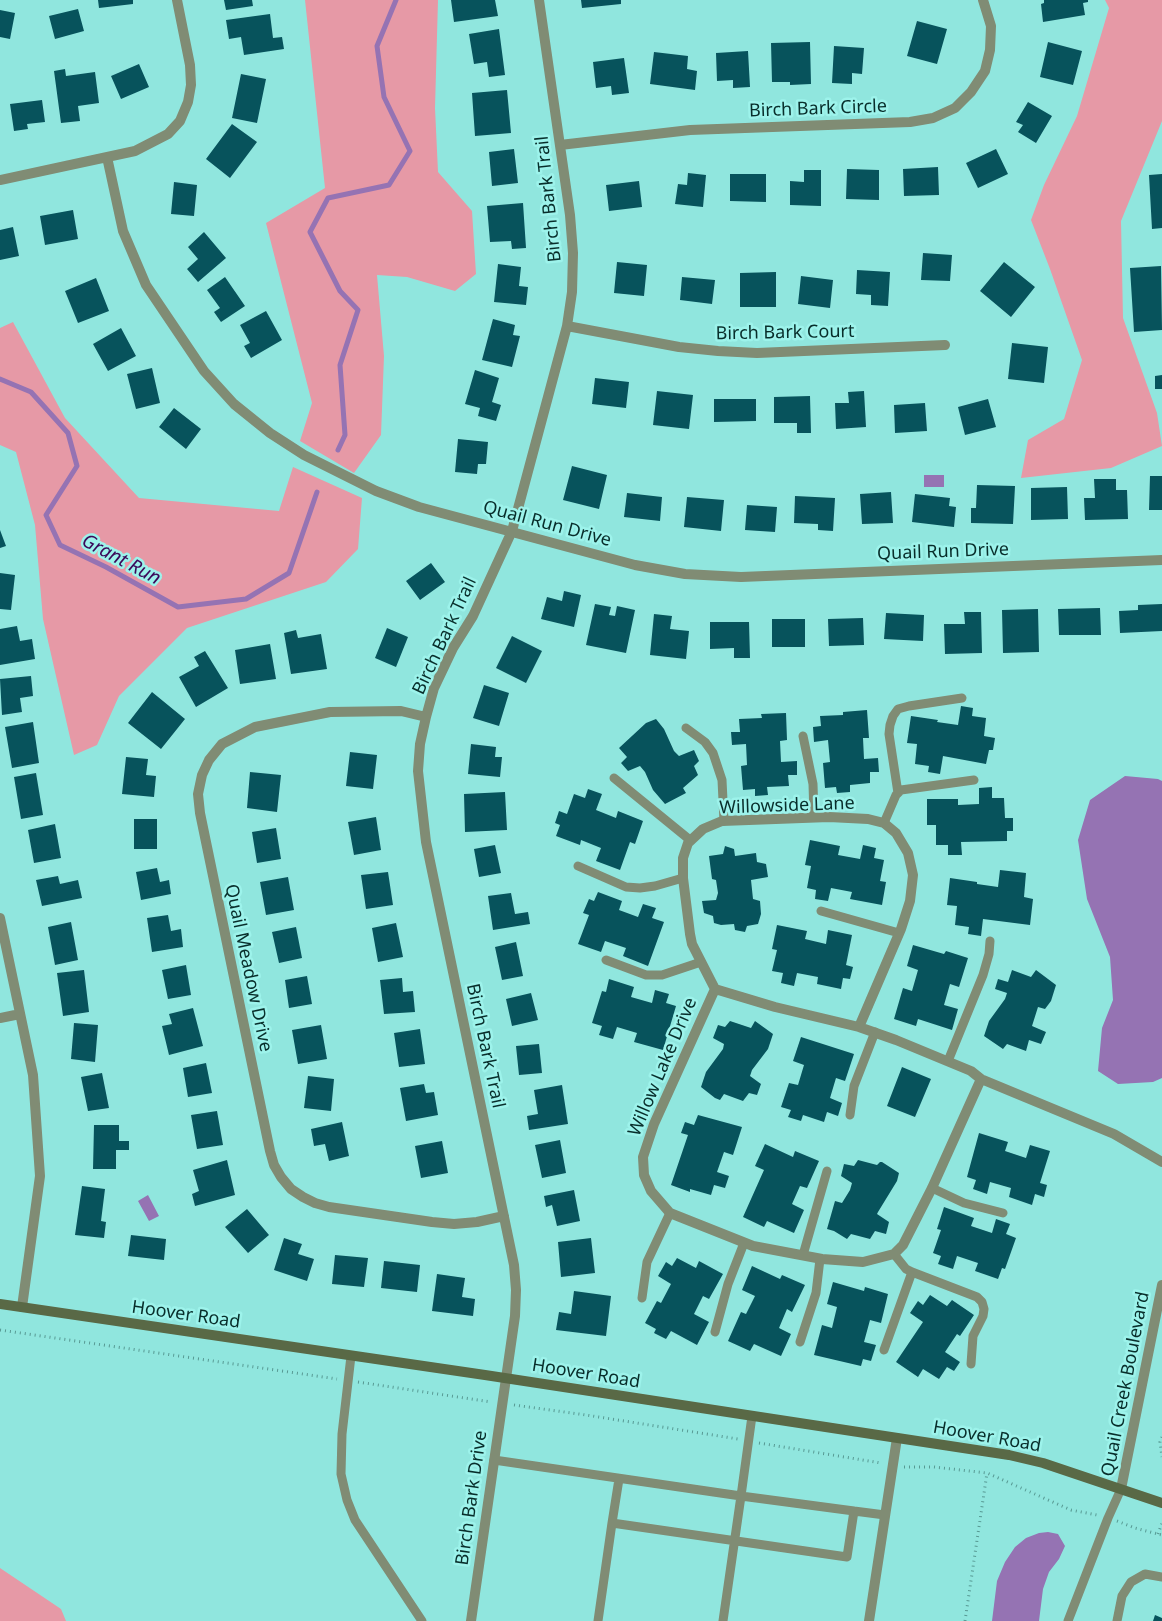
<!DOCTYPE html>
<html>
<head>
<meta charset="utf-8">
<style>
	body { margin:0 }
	canvas { display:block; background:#90e6de }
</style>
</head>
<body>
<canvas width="1162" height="1621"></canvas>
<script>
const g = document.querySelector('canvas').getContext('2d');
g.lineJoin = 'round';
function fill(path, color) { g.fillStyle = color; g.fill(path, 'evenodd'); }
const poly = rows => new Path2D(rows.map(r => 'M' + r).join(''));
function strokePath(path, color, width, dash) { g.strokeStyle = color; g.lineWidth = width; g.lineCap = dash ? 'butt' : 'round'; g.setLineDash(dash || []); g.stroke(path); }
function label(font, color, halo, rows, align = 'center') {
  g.font = font + ' "Noto Sans",sans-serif'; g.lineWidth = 5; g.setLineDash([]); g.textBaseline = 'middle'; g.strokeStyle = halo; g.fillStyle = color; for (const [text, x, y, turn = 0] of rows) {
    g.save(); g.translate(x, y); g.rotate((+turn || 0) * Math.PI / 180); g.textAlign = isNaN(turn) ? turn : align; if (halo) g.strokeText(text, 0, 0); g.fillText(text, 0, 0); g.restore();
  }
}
const green = poly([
	[305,0,438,0,435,108,438,172,472,211,476,274,455,291,407,277,377,275,384,356,381,435,354,473,300,441,312,403,266,223,325,188],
	[1105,0,1162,0,1162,121,1121,221,1123,318,1157,413,1162,446,1111,468,1021,478,1028,440,1064,419,1082,360,1050,269,1031,220,1044,185,1077,116,1109,8],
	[13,322,65,418,139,498,279,511,293,467,362,498,358,549,326,582,187,628,119,696,97,745,74,755,43,619,35,525,16,452,0,445,0,328],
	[0,1568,61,1609,66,1621,0,1621]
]);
const water = poly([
	[924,475,944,475,944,487,924,487],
	[1125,776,1158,779,1162,781,1162,1078,1153,1082,1118,1084,1098,1071,1102,1028,1113,1000,1110,957,1087,899,1078,840,1090,800],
	[148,1195,159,1216,149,1221,138,1201],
	[1048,1532,1058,1534,1065,1546,1059,1559,1049,1572,1043,1589,1039,1621,992,1621,997,1581,1005,1562,1015,1547,1026,1538,1039,1533]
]);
const stream = poly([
	[0,379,31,392,68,433,77,466,46,515,60,545,106,567,178,607,246,599,289,573,317,492],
	[338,450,345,435,340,365,358,310,340,291,310,232,328,198,389,185,410,151,384,97,377,46,396,0]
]);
const building = poly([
	[98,0,133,0,133,4,99,8],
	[224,0,252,0,253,6,226,10],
	[451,0,495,0,498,16,454,22],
	[581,0,621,0,621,4,582,8],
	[1044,0,1088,0,1088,2,1083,3,1085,15,1043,22,1041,4,1044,3],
	[78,9,84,31,55,39,49,16],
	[0,10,15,13,10,39,0,37],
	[270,14,273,38,282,37,284,49,244,55,241,37,229,39,226,20],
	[917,21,947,29,937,64,907,56],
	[499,29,505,75,489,77,487,62,474,64,469,34],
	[810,42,811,84,790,85,790,82,772,82,771,43],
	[1048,42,1082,51,1073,85,1040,77],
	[834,46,864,48,862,74,852,73,852,84,832,83],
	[748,51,750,87,733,88,733,80,717,81,716,53],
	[654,52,688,56,687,69,697,71,695,90,650,84],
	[624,58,629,93,612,95,611,86,596,88,593,62],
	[139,64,149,87,121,99,111,76],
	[65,69,66,76,95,72,99,103,78,106,80,121,61,123,54,71],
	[241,74,266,79,257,123,232,118],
	[507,90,511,133,475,136,472,93],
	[42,100,45,122,27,124,28,129,14,131,10,104],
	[1028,102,1052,116,1036,143,1018,132,1023,125,1016,122],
	[232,124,257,142,230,178,206,159],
	[514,149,518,183,492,186,489,152],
	[996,149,1008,174,978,188,966,163],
	[938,167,939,195,904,196,903,169],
	[847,169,879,170,879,200,846,199],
	[804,170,821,170,821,206,790,205,790,181,804,182],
	[688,173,706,175,703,207,675,204,678,184,687,185],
	[730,174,766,174,766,202,730,201],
	[1162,174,1162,228,1152,229,1149,175],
	[639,181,642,207,609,211,606,185],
	[174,182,197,185,194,216,171,214],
	[523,203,526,248,512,249,511,241,490,242,487,206],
	[73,210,78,239,45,245,40,216],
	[13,227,19,256,0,260,0,230],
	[204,232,226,258,198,282,187,269,198,259,188,247],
	[923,253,952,255,950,281,921,280],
	[617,262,647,265,644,296,614,293],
	[1004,262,1035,287,1011,317,980,291],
	[498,264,521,267,519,286,528,287,526,305,494,302],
	[1161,266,1162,330,1134,332,1130,268],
	[857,270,890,272,888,306,871,305,871,295,856,294],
	[776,272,776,307,740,307,740,273],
	[801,276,833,280,830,308,798,304],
	[225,277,245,306,221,322,214,312,220,308,207,290],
	[682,277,715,280,712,304,680,300],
	[96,278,109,311,78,323,65,291],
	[266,311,282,340,251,358,244,346,250,343,240,325],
	[493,319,515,325,513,335,520,336,512,367,482,360],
	[121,328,136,356,108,371,93,344],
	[1012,343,1048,347,1044,383,1008,379],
	[152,368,160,403,136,409,127,374],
	[475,370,499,378,492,402,501,405,496,421,478,416,480,408,465,404],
	[1162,375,1162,389,1155,389,1155,376],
	[595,378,629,382,626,408,592,404],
	[657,391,693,395,689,429,653,425],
	[864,391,866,427,836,429,835,403,849,403,848,392],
	[810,396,811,433,797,433,797,423,774,423,774,397],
	[714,399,756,399,756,421,714,422],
	[988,399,996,427,965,435,958,407],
	[925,403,927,431,895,433,894,405],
	[174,408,201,429,186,449,159,427],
	[458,439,488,442,486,464,478,464,477,474,455,472],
	[572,466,607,475,599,509,563,500],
	[1150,476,1162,476,1162,510,1149,510],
	[1094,479,1116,479,1116,490,1127,490,1128,519,1085,520,1084,498,1095,498],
	[977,485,1015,486,1013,524,971,523,971,508,976,508],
	[1067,487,1068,519,1031,520,1031,488],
	[891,492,893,523,862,524,860,494],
	[627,493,662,497,660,521,624,517],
	[915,494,950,498,949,506,956,507,954,527,912,522],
	[795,496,835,498,833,531,818,530,818,524,794,523],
	[687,497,724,500,721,531,684,527],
	[747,505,777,507,775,532,745,530],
	[0,530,6,546,0,548],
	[431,563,445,582,420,600,406,581],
	[0,573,15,575,11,610,0,609],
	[564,591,581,595,574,627,541,619,547,597,562,601],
	[595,604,611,607,609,615,615,616,617,606,635,610,626,653,586,645],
	[1162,604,1162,631,1120,633,1119,611,1138,610,1138,605],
	[1100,608,1101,635,1059,635,1058,609],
	[1038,609,1039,652,1003,653,1002,610],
	[964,612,981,612,982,653,945,654,944,624,965,624],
	[886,613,924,615,923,641,884,639],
	[654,614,672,616,670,629,689,631,686,659,650,655],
	[863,618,864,645,829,646,828,619],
	[772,619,805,619,805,647,772,647],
	[710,622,749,622,750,658,734,658,734,648,710,649],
	[17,626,20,641,32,639,35,659,0,665,0,629],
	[387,628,408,637,396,667,375,658],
	[296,630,298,638,321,634,327,669,291,674,284,633],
	[512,636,542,651,526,683,496,668],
	[270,644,276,679,240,684,235,650],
	[205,651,228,688,196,707,179,677,199,666,194,657],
	[31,676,33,696,20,698,22,712,2,715,0,679],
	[484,685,509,693,499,726,473,718],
	[152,692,185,719,161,749,128,723],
	[961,706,973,708,972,716,986,718,984,736,995,738,993,750,989,750,986,764,943,756,940,774,928,772,929,766,915,764,917,744,907,743,911,716,938,720,937,722,958,725],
	[867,710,869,738,863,738,864,759,878,758,879,772,870,772,870,783,850,785,850,792,837,793,836,787,825,788,823,763,830,762,828,740,814,742,813,727,821,726,820,716,843,715,843,712],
	[786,713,787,740,780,741,781,762,797,761,797,775,788,775,789,786,767,787,768,795,755,796,755,789,743,790,741,766,747,765,746,744,732,745,731,732,740,732,739,719,762,718,761,714],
	[656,719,664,729,674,751,679,756,694,750,699,761,694,766,698,775,683,788,686,793,665,804,653,790,645,772,640,766,628,771,621,763,627,757,619,748,646,723],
	[33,722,39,763,12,768,5,727],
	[471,744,496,747,495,757,502,757,500,777,468,774],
	[350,752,377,755,373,789,346,786],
	[126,757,148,759,146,775,156,776,154,797,122,794],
	[250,772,281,775,277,812,247,808],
	[36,773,43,815,21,819,14,777],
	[992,787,992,798,1004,798,1005,818,1013,818,1013,831,1007,831,1007,841,961,842,962,855,948,855,948,845,936,845,936,825,927,825,927,799,958,799,958,805,979,804,979,788],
	[588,789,602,794,596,810,616,818,618,811,643,821,635,844,630,842,620,870,596,861,601,848,581,840,580,845,556,836,560,825,555,823,559,811,567,814,574,794,585,798],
	[505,792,507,830,465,832,464,794],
	[376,817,381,850,354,855,348,822],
	[134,819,157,819,157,849,134,849],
	[55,824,61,858,34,863,28,830],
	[276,828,281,859,257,863,252,832],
	[810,840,840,846,838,855,860,859,863,845,876,848,874,858,884,860,880,881,886,882,882,905,850,899,852,892,831,888,828,901,815,899,816,890,807,888,811,866,805,865],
	[495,845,501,873,479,877,474,849],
	[725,846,734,849,735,856,756,853,757,862,766,864,768,877,751,880,753,899,760,901,761,914,758,924,747,926,745,932,735,930,734,924,721,925,714,923,713,916,704,913,702,901,716,900,718,893,716,880,712,879,709,856,723,854],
	[157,868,160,882,169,880,171,894,141,900,136,872],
	[1000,870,1026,873,1024,897,1033,899,1030,925,983,919,981,936,968,934,969,927,955,925,957,906,947,905,950,878,977,882,977,884,998,887],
	[388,872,393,905,366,909,361,875],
	[58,876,60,884,78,880,82,898,42,906,36,880],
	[288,877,294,910,266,915,260,882],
	[598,892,622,901,619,910,638,917,643,904,656,908,652,918,664,922,648,966,623,956,626,948,605,941,601,952,578,944,589,915,583,913,589,899,594,901],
	[511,893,515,914,528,912,530,924,493,930,488,896],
	[168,915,171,931,181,929,183,947,152,952,147,918],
	[71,922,78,960,55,965,48,927],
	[396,923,403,957,378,962,372,928],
	[777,925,807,931,805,939,826,944,828,930,852,935,846,965,853,967,850,979,843,978,841,989,817,984,818,977,797,973,794,986,781,983,783,973,772,971,777,950,772,949],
	[296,927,302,958,279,963,272,932],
	[516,942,523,976,502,980,495,947],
	[913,945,944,954,946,951,968,958,959,987,950,984,944,1005,958,1009,952,1030,918,1019,916,1026,894,1019,903,988,912,991,918,970,907,966],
	[186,965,191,995,168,999,162,970],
	[84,970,89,1012,63,1016,57,973],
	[1012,970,1031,977,1036,970,1056,985,1051,1001,1045,1009,1038,1007,1032,1026,1046,1032,1041,1044,1029,1040,1026,1051,1007,1044,1003,1049,984,1036,989,1021,1005,999,1007,993,995,989,998,979,1008,982],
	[307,976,312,1004,289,1008,285,980],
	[402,978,403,992,413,991,415,1012,384,1014,380,980],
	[609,979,634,987,631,997,652,1003,655,990,669,994,666,1003,676,1006,663,1050,634,1042,637,1033,617,1027,613,1039,599,1035,602,1026,592,1023,602,991,606,992],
	[531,993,538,1020,512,1026,506,999],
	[193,1008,203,1046,169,1055,162,1026,172,1024,169,1014],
	[730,1021,751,1028,755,1021,773,1034,768,1049,752,1070,750,1076,761,1084,757,1095,749,1093,743,1101,724,1094,720,1100,715,1098,701,1087,706,1072,723,1049,724,1044,713,1038,718,1025,725,1027],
	[74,1023,98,1025,95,1062,71,1059],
	[321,1025,327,1059,298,1064,292,1030],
	[420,1029,425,1064,399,1067,394,1033],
	[801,1037,854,1054,845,1081,836,1078,830,1098,842,1103,838,1116,827,1112,824,1122,803,1115,801,1121,788,1117,791,1110,781,1107,789,1083,798,1085,804,1065,793,1061],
	[539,1044,542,1073,519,1075,516,1046],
	[206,1063,212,1093,188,1097,183,1068],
	[902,1067,931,1079,915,1117,887,1106],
	[102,1073,109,1108,88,1111,81,1077],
	[308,1076,334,1079,331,1111,304,1108],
	[424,1084,426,1093,434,1092,438,1115,406,1121,400,1088],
	[562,1085,568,1124,529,1130,527,1116,538,1114,534,1090],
	[217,1111,223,1145,197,1149,191,1115],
	[698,1115,742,1127,733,1155,724,1152,717,1172,729,1176,725,1188,714,1185,711,1195,690,1189,690,1192,671,1185,688,1135,681,1133,685,1122,694,1125],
	[342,1122,349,1156,329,1161,325,1144,314,1146,311,1129],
	[94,1125,119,1125,119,1141,129,1141,129,1150,116,1150,116,1169,93,1169],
	[979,1133,1008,1142,1005,1151,1026,1158,1030,1145,1050,1151,1040,1183,1047,1185,1044,1197,1035,1194,1032,1205,1009,1197,1011,1188,990,1182,987,1194,973,1189,976,1180,967,1177],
	[560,1140,566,1173,542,1178,535,1145],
	[442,1141,448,1173,421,1178,415,1146],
	[765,1144,793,1157,795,1151,819,1161,807,1188,800,1186,792,1204,804,1210,794,1233,767,1221,764,1227,743,1217,764,1170,755,1166],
	[227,1160,235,1195,195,1206,192,1194,199,1191,193,1170],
	[858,1160,877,1165,880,1162,882,1162,899,1173,897,1181,878,1212,877,1214,889,1222,886,1234,875,1231,870,1239,851,1234,847,1239,834,1231,827,1229,835,1201,842,1203,850,1190,852,1183,841,1176,844,1164,854,1166],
	[82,1186,105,1189,101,1221,106,1222,104,1238,75,1235],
	[574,1190,580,1221,557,1226,552,1205,546,1207,544,1196],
	[944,1207,974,1218,971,1226,992,1233,996,1219,1010,1224,1006,1234,1016,1238,1005,1269,1002,1268,998,1279,975,1271,978,1263,957,1256,953,1269,938,1264,941,1256,933,1253,941,1230,937,1229],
	[247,1209,269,1235,248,1253,225,1227],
	[131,1235,166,1239,164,1260,128,1256],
	[284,1238,302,1244,298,1254,314,1259,307,1281,274,1270],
	[591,1238,595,1273,561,1277,558,1242],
	[335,1255,368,1258,364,1287,332,1284],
	[677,1258,696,1268,699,1261,723,1274,709,1299,703,1296,694,1314,709,1322,697,1345,671,1331,666,1339,654,1333,656,1329,645,1323,657,1301,661,1303,671,1284,658,1276,666,1262,672,1266],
	[384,1261,420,1265,417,1292,381,1288],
	[752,1266,780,1279,782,1275,805,1285,792,1312,787,1309,779,1328,791,1334,781,1356,754,1344,750,1351,728,1341,741,1312,746,1314,755,1296,742,1290],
	[437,1274,465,1278,462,1297,475,1299,473,1316,432,1311],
	[833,1282,864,1291,865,1287,888,1294,881,1323,870,1320,864,1342,876,1345,871,1361,863,1359,861,1366,814,1355,822,1325,832,1328,837,1307,827,1304],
	[574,1291,611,1296,606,1336,556,1330,559,1312,571,1314],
	[930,1295,947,1306,952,1300,974,1315,960,1336,957,1334,945,1352,960,1362,954,1371,947,1367,939,1379,923,1369,918,1377,896,1362,923,1322,910,1313,918,1301,923,1305],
	[1155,1615,1162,1618,1162,1621,1153,1621]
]);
const path = poly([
	[0,1330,337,1379],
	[358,1382,491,1402],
	[514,1405,586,1415,738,1439],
	[1162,1437,1160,1442,1162,1457],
	[759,1443,881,1463],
	[904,1467,934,1467,987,1473,1071,1510,1097,1515],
	[1117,1521,1135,1528,1162,1535],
	[1158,1534,1162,1523],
	[965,1621,987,1473]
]);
const service = poly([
	[686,728,705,742,713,753,722,780,724,821],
	[803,736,813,784,814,817],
	[614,778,690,840],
	[898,793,889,734,890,725,893,716,898,709,909,706,962,698],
	[884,823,896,795,901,790,974,780],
	[578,866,626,887,640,888,655,886,683,878],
	[821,911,899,933],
	[606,960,646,975,662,975,701,962],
	[948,1061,983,975,989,954,990,941],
	[850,1115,854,1086,875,1032],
	[932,1188,964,1203,1003,1213],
	[894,1254,906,1269,912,1272,977,1297,982,1302,984,1309,983,1316,973,1336,971,1364],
	[803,1255,827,1171],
	[642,1298,647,1262,670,1213],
	[715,1332,728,1284,744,1243],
	[800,1342,816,1293,820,1259],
	[884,1350,912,1272],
	[351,1356,342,1434,341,1474,347,1500,355,1520,422,1621],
	[752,1416,741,1496,854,1511],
	[494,1460,741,1496,723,1621],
	[612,1523,619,1479],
	[598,1621,612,1523,847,1557,854,1511,885,1515],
	[1068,1621,1108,1518,1121,1489],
	[1117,1621,1122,1596,1131,1582,1145,1574,1162,1577]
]);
const minor = poly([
	[560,145,690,130,910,122,933,118,955,108,971,92,985,71,990,50,991,26,983,0],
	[107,157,123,231,146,285,204,371,234,404,270,433,304,455,376,491,419,507,635,565,685,574,741,577,1162,560],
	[0,180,135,151,168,134,180,121,188,102,191,85,190,65,177,0],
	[567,326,679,347,718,351,757,353,945,345],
	[426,717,401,711,330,712,255,727,222,744,209,760,202,775,198,794,200,813,270,1151,274,1165,281,1177,291,1189,303,1197,315,1203,329,1207,432,1222,454,1224,477,1222,504,1216],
	[0,918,33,1075,40,1176,22,1307],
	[715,989,654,1124,643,1157,644,1175,651,1191,670,1213,753,1246,822,1259,863,1262,894,1254,903,1245,932,1188,981,1079],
	[715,989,692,944,690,934,683,878,683,858,688,843,703,829,722,821,829,817,868,819,884,823,896,833,908,853,913,875,910,901,901,929,859,1027],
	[715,989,775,1007,859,1027,896,1040,971,1071,981,1079,1114,1134,1162,1162],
	[0,1018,20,1014],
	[471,1621,515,1316,516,1290,514,1265,426,842,418,771,420,744,426,717,434,688,453,648,473,616,512,531,567,326,572,292,573,253,570,215,539,0],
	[869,1621,897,1438]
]);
const tertiary = poly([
	[1121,1489,1162,1285]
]);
const secondary = poly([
	[0,1304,485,1375,1009,1455,1043,1463,1162,1503]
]);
const streetNames = [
	["Birch Bark Circle",818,109,-2],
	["Birch Bark Trail",549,199,-96],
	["Birch Bark Court",785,333,-1],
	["Quail Run Drive",547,524,15],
	["Quail Run Drive",943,552,-2],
	["Birch Bark Trail",445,636,-65],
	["Willowside Lane",787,806,-2],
	["Quail Meadow Drive",248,968,78],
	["Birch Bark Trail",485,1046,78],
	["Willow Lake Drive",663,1067,-67],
	["Hoover Road",186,1315,8],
	["Hoover Road",586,1374,9],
	["Quail Creek Boulevard",1126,1384,-79],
	["Hoover Road",987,1437,10],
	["Birch Bark Drive",472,1498,-82]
];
const waterNames = [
	["Grant Run",121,560,28]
];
fill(green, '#e699a6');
fill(water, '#9573b3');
strokePath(stream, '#9573b3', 5);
fill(building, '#07535c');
strokePath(path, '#579993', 3, [1, 4]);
strokePath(service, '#808c74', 9);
strokePath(minor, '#808c74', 10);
strokePath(tertiary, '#808c74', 10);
strokePath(secondary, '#596946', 10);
label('18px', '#082e2b', '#9df3eb', streetNames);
label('italic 19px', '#3b0959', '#9df3eb', waterNames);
</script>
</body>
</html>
